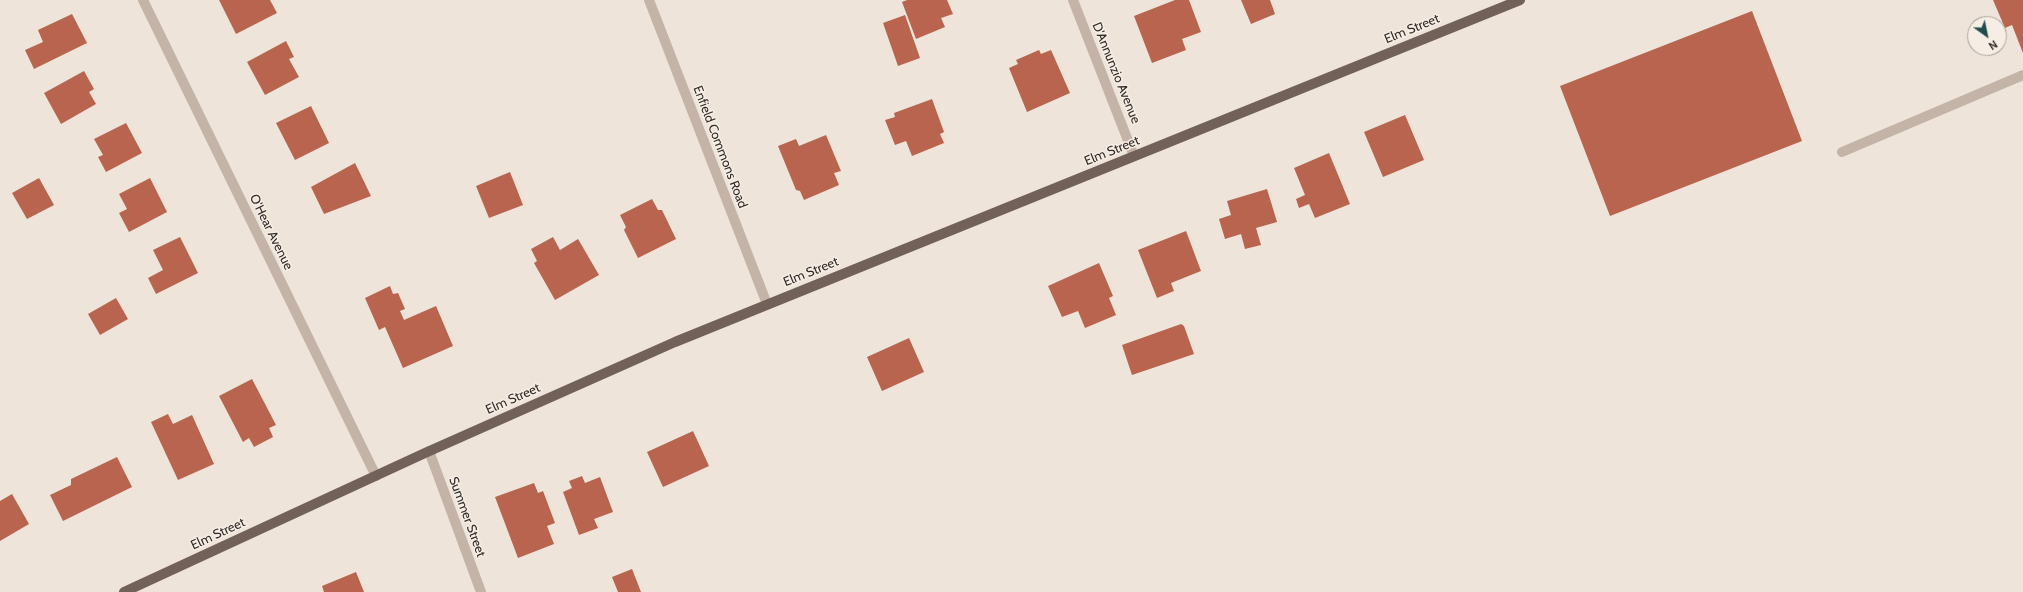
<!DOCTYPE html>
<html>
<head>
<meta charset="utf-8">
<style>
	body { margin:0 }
	#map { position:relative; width:2023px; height:592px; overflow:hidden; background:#eee4da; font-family:Cabin,sans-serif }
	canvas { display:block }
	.north { position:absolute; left:1967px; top:16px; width:40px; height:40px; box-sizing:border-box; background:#f6eee5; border:1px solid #a8a099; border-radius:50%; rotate:147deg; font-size:11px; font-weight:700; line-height:16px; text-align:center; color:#322a27 }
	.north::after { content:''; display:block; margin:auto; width:14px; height:18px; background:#214d4e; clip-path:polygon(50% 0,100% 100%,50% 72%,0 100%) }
</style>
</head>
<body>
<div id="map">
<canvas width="2023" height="592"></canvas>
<div class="north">N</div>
</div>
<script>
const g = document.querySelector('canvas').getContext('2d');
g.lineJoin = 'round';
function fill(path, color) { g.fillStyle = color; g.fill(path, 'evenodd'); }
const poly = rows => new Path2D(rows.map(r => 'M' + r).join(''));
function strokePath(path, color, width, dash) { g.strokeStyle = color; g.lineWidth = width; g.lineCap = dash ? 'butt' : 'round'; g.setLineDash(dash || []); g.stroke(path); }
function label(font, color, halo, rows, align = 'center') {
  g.font = font + ' Cabin,sans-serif'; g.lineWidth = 3; g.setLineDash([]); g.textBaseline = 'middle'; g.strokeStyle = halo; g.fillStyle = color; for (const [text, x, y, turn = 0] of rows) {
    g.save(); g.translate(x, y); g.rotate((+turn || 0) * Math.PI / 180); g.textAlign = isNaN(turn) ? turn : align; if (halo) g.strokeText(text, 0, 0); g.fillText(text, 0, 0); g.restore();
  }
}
const building = poly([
	[219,0,270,0,277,13,236,34],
	[907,0,947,0,953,14,941,18,945,27,916,39,902,2],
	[1175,0,1189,0,1201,32,1182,39,1186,50,1152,63,1134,16],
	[1241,0,1270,0,1275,14,1251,24],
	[1993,0,2023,0,2023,53,2012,25,2005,28],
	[1752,11,1802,141,1610,216,1560,86],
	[72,14,87,43,34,69,25,50,43,42,38,30],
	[905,15,920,58,898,66,883,23],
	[286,41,294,57,289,59,299,77,265,95,247,62],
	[1039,50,1041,54,1051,50,1070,93,1027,112,1009,68,1018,64,1016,60],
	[84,71,94,89,89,92,96,104,61,124,44,93],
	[932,99,944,132,940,134,944,143,912,156,906,141,895,145,885,120,895,117,894,113],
	[311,106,329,143,295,160,276,123],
	[1405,115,1424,160,1383,177,1364,132],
	[126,123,142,153,106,172,98,157,103,155,94,139],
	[826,135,841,171,834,173,839,185,804,200,800,191,796,190,778,146,796,139,799,146],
	[1329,153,1350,204,1315,218,1309,204,1299,208,1296,199,1305,195,1294,168],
	[355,163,371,196,324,214,311,187],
	[510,172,523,205,489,218,476,186],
	[39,178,54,205,27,219,12,193],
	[150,178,167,212,129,232,119,213,127,209,119,194],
	[1267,189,1277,222,1256,228,1261,245,1245,249,1241,234,1225,239,1219,219,1231,215,1227,201],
	[652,199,658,210,662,210,676,239,638,258,624,230,626,227,620,215],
	[1186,231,1201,271,1171,283,1174,291,1157,298,1138,250],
	[180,237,198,273,156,294,148,278,163,270,153,250],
	[553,237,560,250,578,239,599,275,555,300,534,263,537,261,531,249],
	[1099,263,1113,296,1109,298,1116,315,1085,328,1078,311,1062,317,1048,286],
	[390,286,393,294,398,293,405,309,400,311,404,320,436,306,453,346,403,368,385,327,379,330,365,298],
	[116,298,128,319,100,335,88,314],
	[1181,324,1184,326,1194,354,1132,375,1122,345],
	[909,338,924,372,882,391,867,357],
	[252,379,276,425,269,428,273,437,254,447,249,438,243,442,219,396],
	[168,414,173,424,192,415,214,464,178,480,151,422],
	[693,431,709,466,663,487,647,452],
	[117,457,132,487,63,521,50,495,71,485,71,479],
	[582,476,585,483,600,477,613,512,594,519,598,528,579,535,563,492,572,488,569,481],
	[534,483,538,493,543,491,555,523,547,526,554,544,518,558,495,497],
	[12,494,29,524,0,541,0,501],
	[632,569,641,592,618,592,612,577],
	[356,572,364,592,324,592,322,586]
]);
const minor = poly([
	[143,0,376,476],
	[649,0,767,304],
	[1073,0,1134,156],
	[1842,152,2023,75],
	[429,451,481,592]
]);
const major = poly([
	[124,592,425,453,675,342,1520,0]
]);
const streetNames = [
	["Elm Street",1412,29,-22],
	["D'Annunzio Avenue",1116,73,68],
	["Enfield Commons Road",720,147,69],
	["Elm Street",1112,151,-22],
	["O'Hear Avenue",271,232,64],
	["Elm Street",811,272,-22],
	["Elm Street",513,399,-24],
	["Summer Street",467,517,70],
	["Elm Street",218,534,-25]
];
fill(building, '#b8644e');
strokePath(minor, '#c4b4a7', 10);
strokePath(major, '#726159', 10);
label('13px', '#322a27', '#f6eee5', streetNames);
</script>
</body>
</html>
